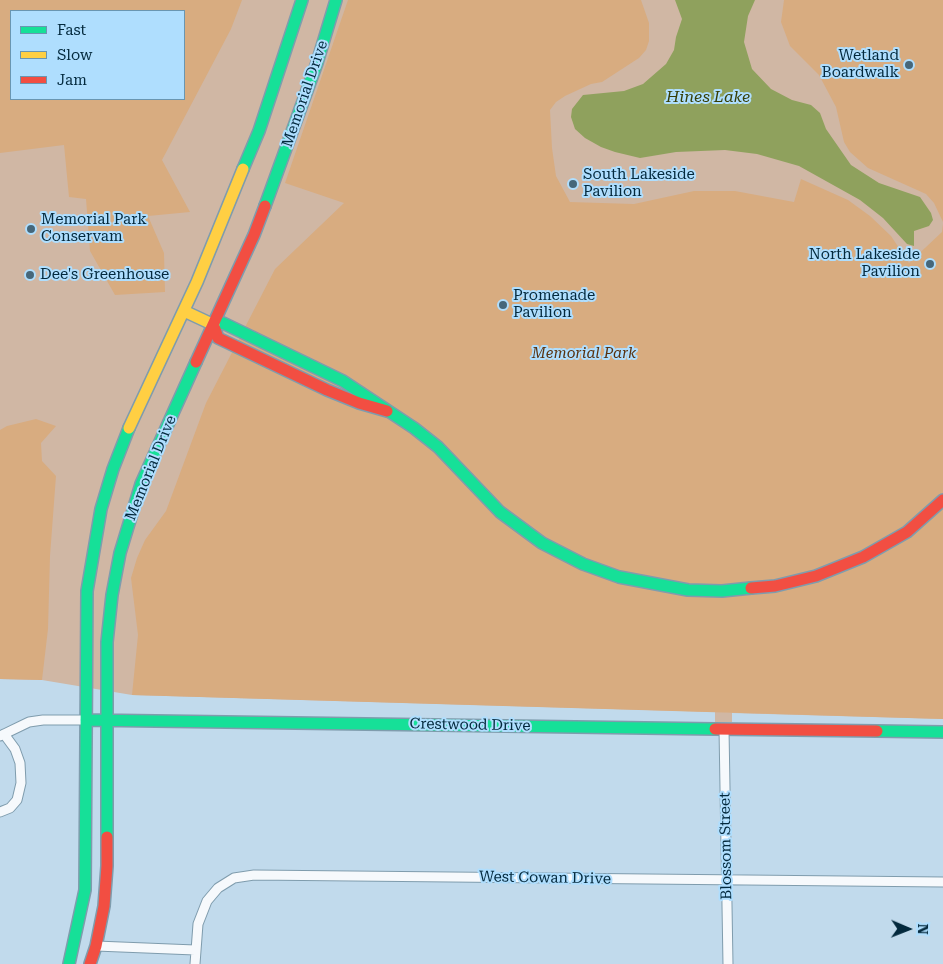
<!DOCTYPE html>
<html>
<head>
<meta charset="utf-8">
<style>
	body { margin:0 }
	#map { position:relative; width:943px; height:964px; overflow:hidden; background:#c1daec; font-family:"Roboto Serif",serif }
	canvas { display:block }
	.legend { position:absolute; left:10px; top:10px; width:175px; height:90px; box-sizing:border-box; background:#afdefe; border:1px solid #6a96b1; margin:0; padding:6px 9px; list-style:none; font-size:15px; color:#03293d }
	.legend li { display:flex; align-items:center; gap:10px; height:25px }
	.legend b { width:25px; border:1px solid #6a96b1 }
	.north { position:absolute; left:883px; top:904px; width:50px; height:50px; -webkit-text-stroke:4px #afdefe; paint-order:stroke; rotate:91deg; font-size:14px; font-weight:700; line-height:20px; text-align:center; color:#03293d }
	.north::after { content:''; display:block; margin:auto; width:18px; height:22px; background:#03293d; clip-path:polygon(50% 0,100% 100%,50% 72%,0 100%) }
</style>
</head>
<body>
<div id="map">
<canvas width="943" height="964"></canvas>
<ul class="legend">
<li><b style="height:6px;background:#16e098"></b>Fast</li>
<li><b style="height:6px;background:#ffcf43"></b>Slow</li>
<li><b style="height:6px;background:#f24e42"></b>Jam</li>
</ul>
<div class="north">N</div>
</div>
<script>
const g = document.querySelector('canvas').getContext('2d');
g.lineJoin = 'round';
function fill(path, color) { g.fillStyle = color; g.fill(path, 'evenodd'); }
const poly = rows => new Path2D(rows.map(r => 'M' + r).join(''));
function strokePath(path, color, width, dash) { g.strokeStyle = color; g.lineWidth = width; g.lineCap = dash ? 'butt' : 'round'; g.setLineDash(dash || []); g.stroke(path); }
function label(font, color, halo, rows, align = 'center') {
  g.font = font + ' "Roboto Serif",serif'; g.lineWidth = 4; g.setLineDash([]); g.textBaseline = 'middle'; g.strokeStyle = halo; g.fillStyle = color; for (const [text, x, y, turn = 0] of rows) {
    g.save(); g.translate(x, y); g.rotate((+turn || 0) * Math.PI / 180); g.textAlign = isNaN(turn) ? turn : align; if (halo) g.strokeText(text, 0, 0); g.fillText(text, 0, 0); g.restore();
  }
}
const green = poly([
	[0,0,943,0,943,719,732,713,732,722,715,722,715,712,132,695,42,680,0,679],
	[11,11,184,11,184,99,11,99]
]);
const forest = poly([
	[0,0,242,0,231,29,162,160,190,212,148,216,164,253,165,292,115,295,90,251,86,199,69,197,64,145,0,153],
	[11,11,184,11,184,99,11,99],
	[348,0,641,0,649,23,649,41,646,50,639,58,602,82,591,84,565,96,556,102,550,110,552,148,556,176,570,202,634,204,694,191,735,191,794,202,801,179,848,200,870,216,891,236,909,263,942,232,943,224,943,719,132,695,138,635,131,578,137,558,145,540,166,511,206,403,275,269,344,203,285,183],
	[784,0,943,0,943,222,934,203,926,194,868,168,850,152,844,142,836,107,819,75,790,46,781,22],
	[36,419,56,426,41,443,42,461,56,476,50,556,48,629,42,680,0,679,0,430,7,426]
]);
const water = poly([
	[675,0,755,0,748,16,744,42,752,69,771,89,792,100,811,105,820,113,826,129,851,165,879,183,920,197,931,213,933,220,929,226,914,231,914,246,907,244,883,218,860,200,799,166,757,154,725,150,676,152,640,158,615,152,601,147,585,138,575,129,571,117,572,109,583,95,624,91,643,84,666,64,674,50,676,37,682,19]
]);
const street = poly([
	[724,729,728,964],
	[0,736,29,722,43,720,86,720],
	[0,812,10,808,17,800,21,783,20,763,15,749,4,734],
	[96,946,195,950],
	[195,964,198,924,207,901,218,888,234,878,254,875,943,882]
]);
const fast = poly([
	[243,169,259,131,302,0],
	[265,206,317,63,336,0],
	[215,329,214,325,223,323,343,381,414,428,438,447,500,512,542,543,583,564,619,577,688,590,722,591,751,588],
	[86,720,715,729],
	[877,731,943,732],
	[107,837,107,642,112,595,120,553,141,484,196,362],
	[69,964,85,890,87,591,101,509,113,469,129,428]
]);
const slow = poly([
	[184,311,214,325],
	[129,428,197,282,243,169]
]);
const jam = poly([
	[215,329,218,338,327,390,359,403,387,411],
	[196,362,254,235,265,206],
	[751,588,775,586,816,576,863,557,907,532,943,500],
	[715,729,877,731],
	[90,964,96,946,104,906,107,866,107,837]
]);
const markers = [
	[909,65,5,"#46677a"],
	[573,184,5,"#46677a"],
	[31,229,5,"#46677a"],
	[930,264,5,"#46677a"],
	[30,275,5,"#46677a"],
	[503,305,5,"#46677a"]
];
const poiNames = [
	["Wetland",899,56,"right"],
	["Boardwalk",899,73,"right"],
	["South Lakeside",583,175],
	["Pavilion",583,192],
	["Memorial Park",41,220],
	["Conservam",41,237],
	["North Lakeside",920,255,"right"],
	["Pavilion",920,272,"right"],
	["Dee's Greenhouse",40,275],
	["Promenade",513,296],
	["Pavilion",513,313]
];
const streetNames = [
	["Memorial Drive",305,94,-71],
	["Memorial Drive",151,468,-68],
	["Crestwood Drive",470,725,1],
	["Blossom Street",726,846,-91],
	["West Cowan Drive",545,878,1]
];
const parkNames = [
	["Memorial Park",584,354]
];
const waterNames = [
	["Hines Lake",708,97]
];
fill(green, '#d0b7a4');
fill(forest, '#d8ac80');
fill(water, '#8fa15d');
strokePath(street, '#7f9cad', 11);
strokePath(fast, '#7f9cad', 14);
strokePath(slow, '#7f9cad', 14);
strokePath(jam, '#7f9cad', 14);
strokePath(street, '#f6f9fc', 9);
strokePath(fast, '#16e098', 11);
strokePath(slow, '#ffcf43', 11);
strokePath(jam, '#f24e42', 11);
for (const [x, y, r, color] of markers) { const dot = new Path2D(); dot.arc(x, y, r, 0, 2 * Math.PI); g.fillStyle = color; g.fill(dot); strokePath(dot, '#afdefe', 2); }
label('15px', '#03293d', '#afdefe', poiNames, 'left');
label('15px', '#03293d', '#afdefe', streetNames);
label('italic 15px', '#59310e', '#afdefe', parkNames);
label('italic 16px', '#363e06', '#afdefe', waterNames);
</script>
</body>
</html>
